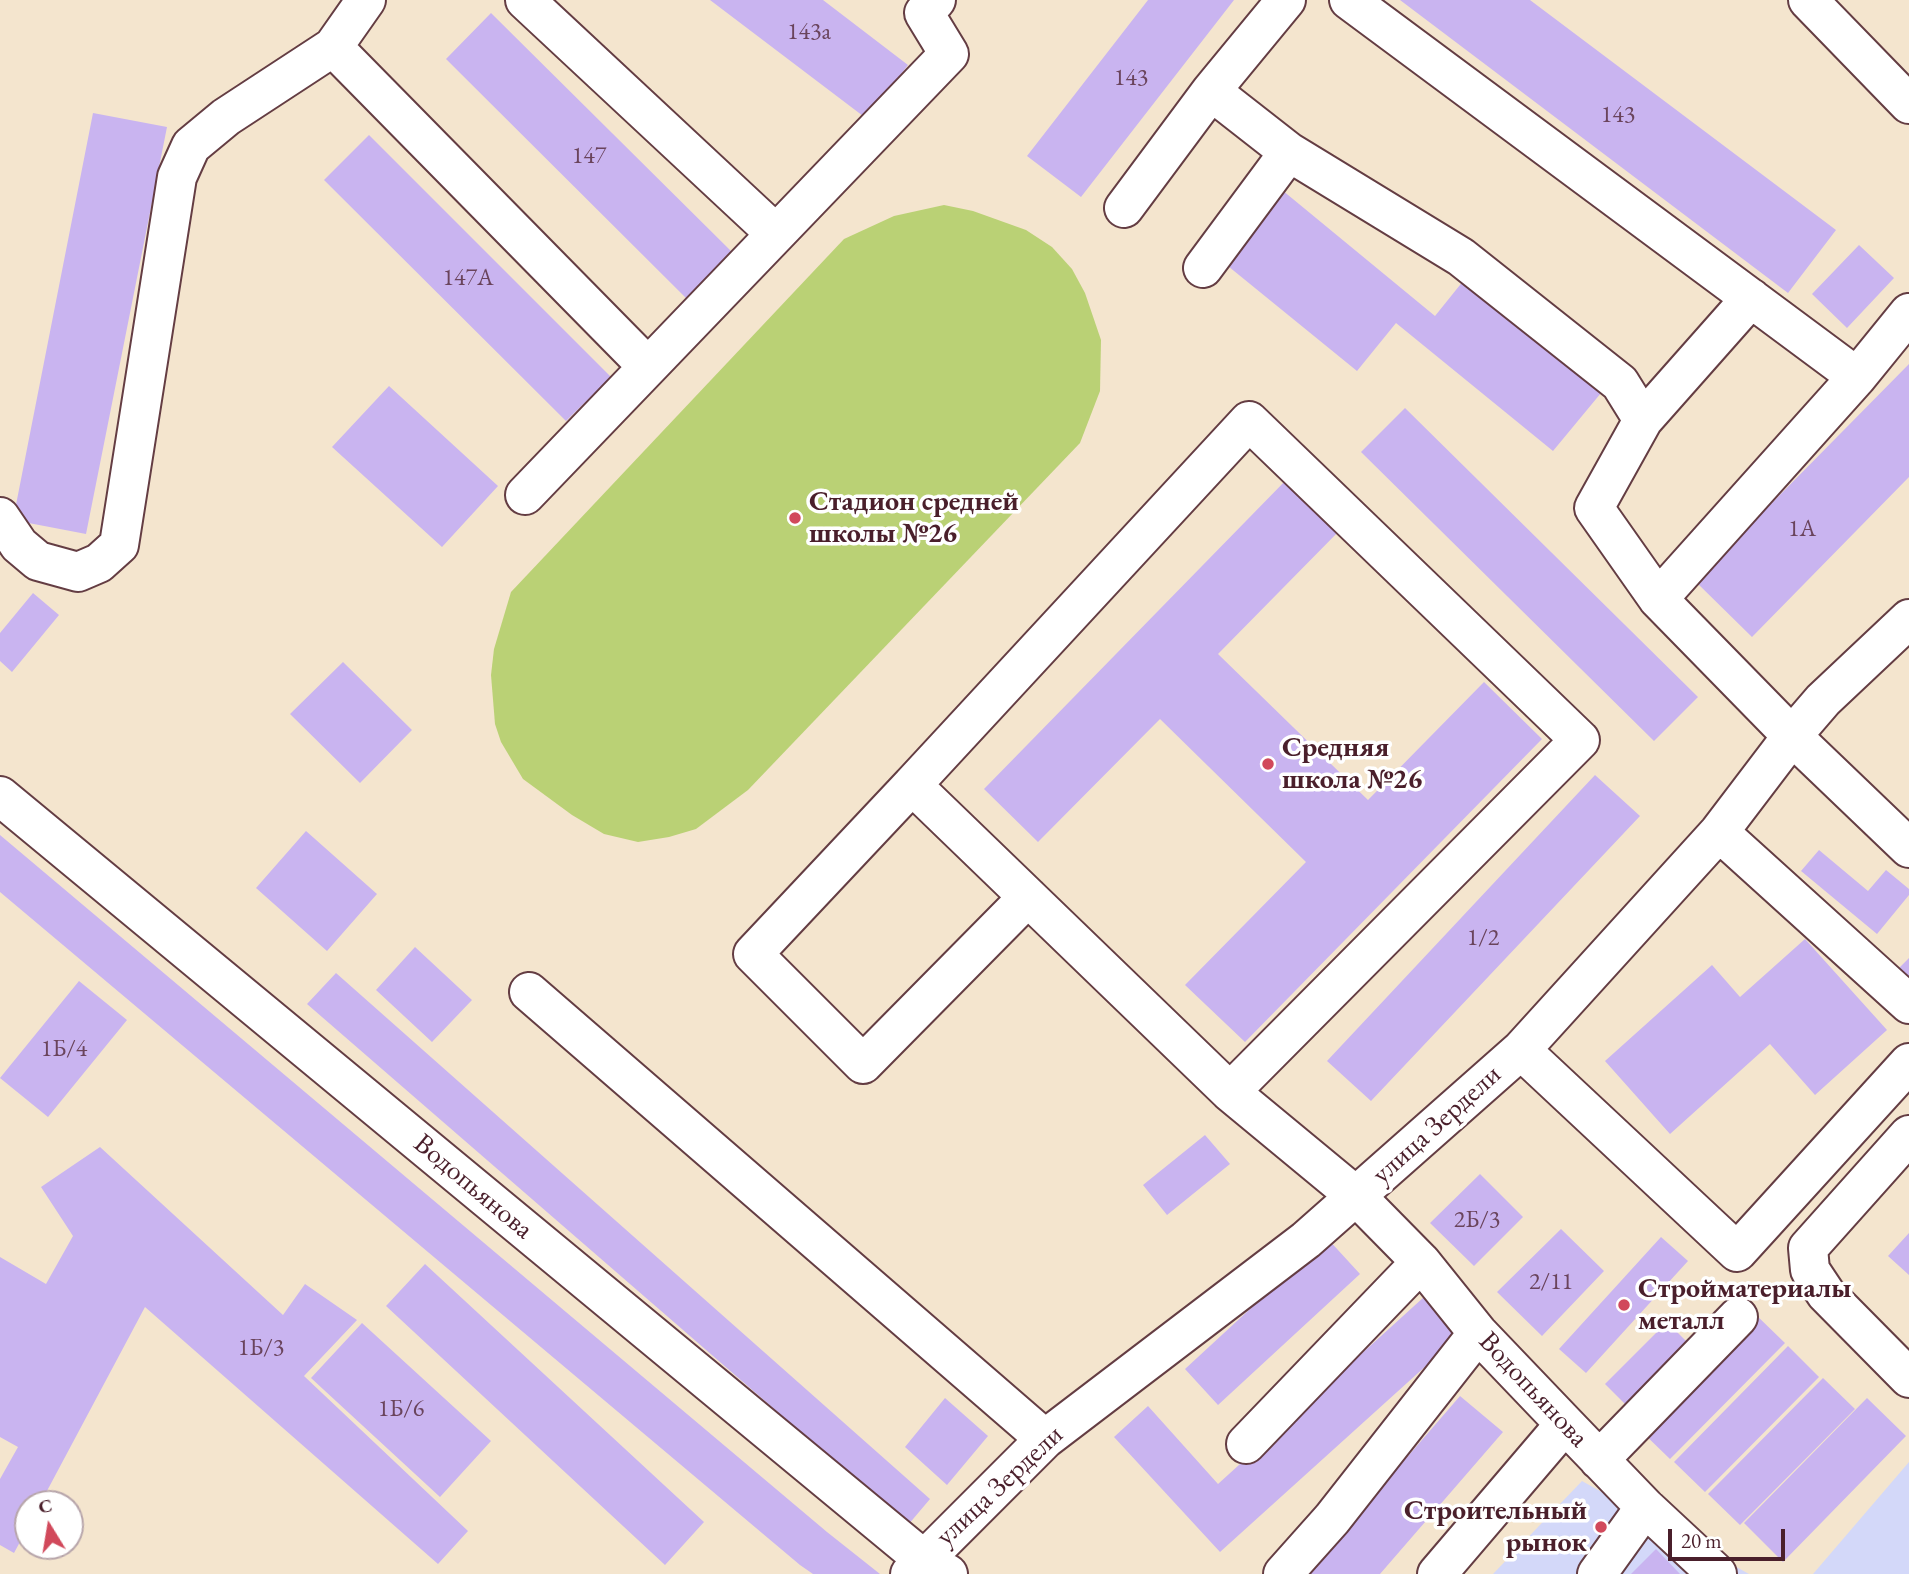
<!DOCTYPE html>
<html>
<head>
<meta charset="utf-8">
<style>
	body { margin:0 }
	#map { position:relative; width:1909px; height:1574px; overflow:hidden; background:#f4e5ce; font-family:"EB Garamond",serif }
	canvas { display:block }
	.north { position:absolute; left:14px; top:1490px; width:70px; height:70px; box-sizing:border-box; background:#fff; border:2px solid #b7a5aa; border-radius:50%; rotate:349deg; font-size:19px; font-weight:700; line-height:28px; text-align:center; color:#4a1f2b }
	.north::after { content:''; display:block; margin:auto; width:24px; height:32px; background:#d1495b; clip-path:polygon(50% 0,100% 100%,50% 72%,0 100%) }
	.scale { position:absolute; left:1668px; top:1529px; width:117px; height:32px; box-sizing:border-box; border:4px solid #4a1f2b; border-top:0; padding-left:9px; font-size:21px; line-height:24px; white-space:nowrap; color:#4a1f2b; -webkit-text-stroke:5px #fff; paint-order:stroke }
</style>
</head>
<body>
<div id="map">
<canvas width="1909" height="1574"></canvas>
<div class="north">С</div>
<div class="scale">20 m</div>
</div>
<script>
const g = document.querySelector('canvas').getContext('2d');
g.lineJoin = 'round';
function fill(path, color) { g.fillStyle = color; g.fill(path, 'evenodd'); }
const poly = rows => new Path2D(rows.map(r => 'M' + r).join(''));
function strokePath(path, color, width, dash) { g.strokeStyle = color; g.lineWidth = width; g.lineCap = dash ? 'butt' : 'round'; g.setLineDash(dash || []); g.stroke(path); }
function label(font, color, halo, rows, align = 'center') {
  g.font = font + ' "EB Garamond",serif'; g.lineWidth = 7; g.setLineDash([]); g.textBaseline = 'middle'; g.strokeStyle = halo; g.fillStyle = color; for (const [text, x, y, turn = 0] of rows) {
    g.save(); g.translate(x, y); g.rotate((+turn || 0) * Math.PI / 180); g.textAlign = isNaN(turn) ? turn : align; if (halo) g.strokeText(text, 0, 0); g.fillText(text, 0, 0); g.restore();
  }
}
const built = poly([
	[1909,1462,1909,1574,1813,1574],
	[1582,1481,1749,1574,1493,1574]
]);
const green = poly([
	[944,205,973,211,1026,230,1052,247,1072,269,1085,293,1101,340,1100,391,1080,443,748,790,696,829,669,837,638,842,604,834,572,815,523,779,501,742,495,724,491,675,494,649,511,592,844,239,894,216]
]);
const building = poly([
	[710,0,823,0,908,65,867,119],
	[1148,0,1234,0,1081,197,1027,156],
	[1400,0,1530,0,1836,230,1788,293],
	[491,13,733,253,687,299,446,59],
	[93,113,167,127,86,534,13,520],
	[369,135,611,377,566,421,324,180],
	[1282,190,1435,316,1464,280,1601,393,1553,451,1396,323,1357,371,1223,262],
	[1859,245,1894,278,1847,328,1812,294],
	[1909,364,1909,477,1752,637,1695,581],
	[389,386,498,486,442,547,332,447],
	[1405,408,1698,697,1654,741,1361,452],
	[1289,477,1342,528,1218,654,1368,800,1484,682,1542,739,1245,1042,1185,985,1306,862,1160,719,1038,842,984,789],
	[33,593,59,615,12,672,0,661,0,633],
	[343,662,412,730,360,783,290,714],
	[1595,775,1640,816,1371,1101,1327,1061],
	[306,831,377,894,327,951,256,888],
	[0,835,827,1532,880,1574,813,1574,800,1565,0,892],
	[1819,850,1868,891,1886,870,1909,889,1909,895,1877,934,1801,871],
	[1805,939,1887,1030,1815,1095,1770,1044,1670,1134,1605,1061,1712,965,1740,997],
	[415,947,472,1000,432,1042,376,990],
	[1909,958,1909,977,1899,968],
	[336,973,930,1499,908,1525,307,1004],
	[79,981,127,1020,48,1117,0,1078],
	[1205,1135,1230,1164,1167,1215,1143,1185],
	[100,1147,283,1315,305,1284,357,1320,304,1376,468,1531,438,1564,145,1307,40,1504,28,1504,28,1527,14,1553,0,1545,0,1479,18,1447,0,1437,0,1257,46,1284,73,1236,41,1187],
	[1480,1174,1523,1217,1474,1266,1430,1223],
	[1561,1229,1604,1271,1542,1336,1497,1292],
	[1909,1233,1909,1275,1888,1256],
	[1661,1237,1688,1261,1586,1373,1559,1349],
	[1327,1238,1360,1274,1218,1405,1185,1369],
	[425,1264,704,1522,665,1565,386,1306],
	[1424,1297,1459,1336,1220,1552,1114,1437,1148,1406,1218,1484],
	[1753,1312,1785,1343,1670,1459,1638,1428],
	[1667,1322,1687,1342,1625,1404,1605,1384],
	[362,1323,491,1441,440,1497,311,1378],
	[1788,1346,1819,1377,1705,1492,1674,1462],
	[1823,1378,1855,1409,1740,1525,1708,1494],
	[1460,1396,1503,1432,1380,1574,1306,1574],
	[945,1398,988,1436,947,1485,905,1447],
	[1867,1398,1906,1436,1783,1562,1744,1523],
	[1656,1549,1680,1574,1631,1574]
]);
const minor = poly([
	[525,0,776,234],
	[1286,0,1211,91,1289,152,1461,257,1620,383,1643,420,1594,508,1658,599],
	[1349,0,1857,377],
	[333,47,648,367],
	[1124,208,1211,91],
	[1203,268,1289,152],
	[1909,313,1857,377,1658,599,1792,736,1909,848],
	[1643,420,1751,298],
	[525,495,949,54,924,13,936,0],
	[0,517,19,545,38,561,78,572,99,563,119,545,177,177,191,146,226,117,333,47,366,0],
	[912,785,753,954,863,1064,1028,897],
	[0,796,923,1559,948,1574],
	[1719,832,1909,1004],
	[529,992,1045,1439],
	[1521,1050,1737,1252,1909,1063],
	[1230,1092,1580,740,1249,421,912,785,1230,1092,1357,1197,1421,1262,1478,1333,1565,1424,1645,1507,1717,1574],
	[1909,1135,1808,1248,1810,1270,1826,1294,1909,1378],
	[1246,1444,1421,1262],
	[1599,1460,1738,1317],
	[910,1574,1045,1439,1306,1240,1521,1050,1719,832,1792,736,1823,700,1909,619],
	[1283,1574,1332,1519,1478,1333],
	[1437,1574,1565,1424],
	[1597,1574,1645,1507]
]);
const major = poly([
	[1808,0,1909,104]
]);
const markers = [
	[795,518,7,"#d1495b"],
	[1268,764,7,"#d1495b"],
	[1624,1305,7,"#d1495b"],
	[1601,1527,7,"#d1495b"]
];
const numberNames = [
	["143а",809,32],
	["143",1131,78],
	["143",1618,115],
	["147",589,156],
	["147А",468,278],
	["1А",1802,529],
	["1/2",1483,938],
	["1Б/4",64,1049],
	["2Б/3",1477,1220],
	["2/11",1551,1282],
	["1Б/3",261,1348],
	["1Б/6",401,1409]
];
const poiNames = [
	["Стадион средней",809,502],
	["школы №26",809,534],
	["Средняя",1282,748],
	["школа №26",1282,780],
	["Стройматериалы",1638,1289],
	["металл",1638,1321],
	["Строительный",1587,1511,"right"],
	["рынок",1587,1543,"right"]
];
const streetNames = [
	["улица Зердели",1437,1125,-42],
	["Водопьянова",473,1187,40],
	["Водопьянова",1533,1390,47],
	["улица Зердели",1000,1486,-43]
];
fill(built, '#d3d8f9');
fill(green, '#bad175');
fill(building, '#c9b4f0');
strokePath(minor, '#643d43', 42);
strokePath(major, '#643d43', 42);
strokePath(minor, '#fff', 38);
strokePath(major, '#fff', 38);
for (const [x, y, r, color] of markers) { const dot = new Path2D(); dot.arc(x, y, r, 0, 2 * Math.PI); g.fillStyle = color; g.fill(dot); strokePath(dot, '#fff', 2.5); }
label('24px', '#6a445c', null, numberNames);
label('bold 28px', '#4a1f2b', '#fff', poiNames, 'left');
label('28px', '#4a1f2b', '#fff', streetNames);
</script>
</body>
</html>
